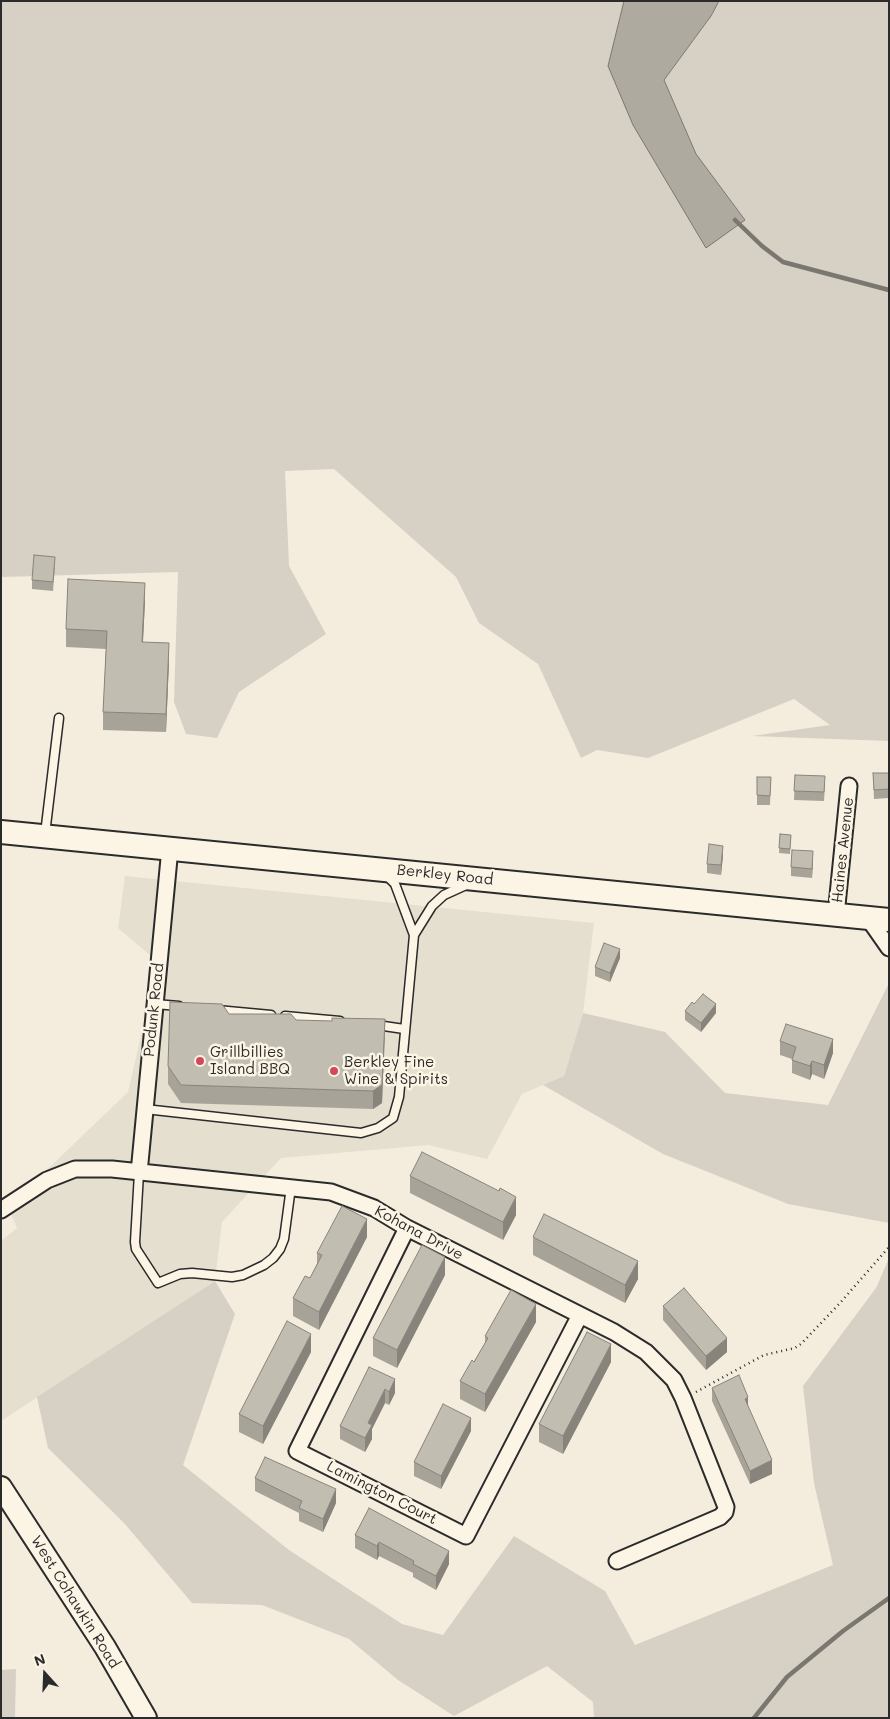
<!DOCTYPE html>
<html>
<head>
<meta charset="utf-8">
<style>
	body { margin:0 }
	#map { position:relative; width:890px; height:1719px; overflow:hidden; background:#f4edde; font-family:Mali,sans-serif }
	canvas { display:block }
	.frame { position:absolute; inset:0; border:2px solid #2b2b2b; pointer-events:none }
	.north { position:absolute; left:20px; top:1649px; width:50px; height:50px; -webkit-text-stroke:4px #fcf5e5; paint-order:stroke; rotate:340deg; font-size:14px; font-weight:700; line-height:20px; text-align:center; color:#2b2b2b }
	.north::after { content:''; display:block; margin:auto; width:18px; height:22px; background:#2b2b2b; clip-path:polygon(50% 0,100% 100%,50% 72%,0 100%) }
</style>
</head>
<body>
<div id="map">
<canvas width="890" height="1719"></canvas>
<div class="frame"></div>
<div class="north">N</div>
</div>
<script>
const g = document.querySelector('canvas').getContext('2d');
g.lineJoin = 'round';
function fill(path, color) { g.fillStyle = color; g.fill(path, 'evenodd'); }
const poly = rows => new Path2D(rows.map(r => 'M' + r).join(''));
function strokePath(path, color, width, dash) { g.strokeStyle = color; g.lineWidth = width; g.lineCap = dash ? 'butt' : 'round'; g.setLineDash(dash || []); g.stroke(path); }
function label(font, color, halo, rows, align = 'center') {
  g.font = font + ' Mali,sans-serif'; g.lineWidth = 5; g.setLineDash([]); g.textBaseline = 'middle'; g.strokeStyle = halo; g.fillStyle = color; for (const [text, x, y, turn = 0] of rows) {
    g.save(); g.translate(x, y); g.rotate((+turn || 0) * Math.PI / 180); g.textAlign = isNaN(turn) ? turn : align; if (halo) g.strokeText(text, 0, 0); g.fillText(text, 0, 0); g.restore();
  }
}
const built = poly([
	[125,876,594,923,583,1013,564,1076,522,1094,487,1159,428,1145,281,1158,222,1222,215,1281,1,1421,1,1241,17,1228,8,1207,128,1092,158,962,118,928]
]);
const green = poly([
	[1,1,624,1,608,66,745,220,696,154,664,80,711,16,719,1,889,1,889,741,752,736,830,725,794,699,648,758,597,750,581,758,538,664,479,623,456,577,334,469,285,471,289,566,326,634,239,692,217,738,186,734,174,702,178,572,1,577],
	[889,983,889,1223,788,1204,663,1154,543,1085,564,1076,583,1013,665,1032,725,1093,828,1105],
	[889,1258,889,1718,594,1718,593,1702,547,1666,454,1716,398,1680,349,1639,262,1605,192,1603,124,1523,48,1448,37,1397,215,1281,235,1314,183,1465,289,1550,402,1624,443,1635,514,1536,605,1591,635,1645,833,1565,814,1483,803,1386,876,1288],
	[16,1669,15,1718,1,1718,1,1670]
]);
const water = poly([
	[624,1,719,1,711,16,664,80,696,154,745,220,706,248,633,125,608,66,624,1]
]);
const stream = poly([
	[735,220,762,246,783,262,889,290],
	[754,1718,787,1677,843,1631,889,1598]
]);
const path = poly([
	[696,1392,764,1355,795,1348,801,1344,840,1303,889,1247]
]);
const lane = poly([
	[45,834,59,718],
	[386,875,395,884,414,935],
	[155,1004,179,1006],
	[217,1010,271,1015],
	[285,1016,340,1021],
	[377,1025,404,1029],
	[145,1109,361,1133,378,1128,393,1118,399,1097,414,935,432,906,444,895,466,885],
	[139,1173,135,1242,136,1249,158,1283,180,1274,192,1273,232,1277,243,1275,264,1265,273,1258,280,1249,284,1239,291,1187]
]);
const street = poly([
	[836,915,849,786],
	[868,918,889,948],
	[139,1173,170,848],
	[1,1210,47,1180,75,1169,112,1169,331,1192,374,1208,407,1228,614,1332,646,1352,674,1380,683,1398,726,1507,725,1512,720,1517,617,1561],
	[407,1228,297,1451,466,1536,580,1315]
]);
const secondary = poly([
	[1,1487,105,1647,146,1718]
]);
const primary = poly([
	[1,832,889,920]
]);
const wall = poly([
	[55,566,53,591,32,589,32,580],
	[145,601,143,642,169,661,166,732,103,730,103,712,106,649,66,647,66,629],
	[873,773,889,773,889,798,874,799],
	[795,775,825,786,824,801,794,800],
	[771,777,770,805,757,805,757,795],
	[780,834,791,835,790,854,779,853],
	[723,855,721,875,707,873,707,864],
	[813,860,812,878,791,876,791,867],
	[620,958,610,982,595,976,595,967],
	[694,1004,716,1013,701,1032,685,1020,685,1011],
	[229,1014,296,1020,385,1037,382,1103,373,1109,181,1103,168,1084,168,1066],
	[780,1041,833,1053,824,1079,812,1074,810,1080,792,1073,792,1059,780,1055],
	[410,1176,516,1215,503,1240,410,1193],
	[367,1237,319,1330,293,1316,293,1298,310,1278,317,1264,317,1253],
	[533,1237,638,1279,625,1303,533,1255],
	[445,1275,397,1368,373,1356,373,1338],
	[663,1306,727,1352,706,1370,663,1320],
	[536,1322,485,1412,460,1399,460,1381,474,1362,485,1343,485,1336],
	[311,1352,263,1444,239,1432,239,1414],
	[611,1362,563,1454,539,1442,539,1424],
	[369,1367,395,1393,389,1405,385,1403,372,1429,372,1439,365,1452,340,1439,340,1426],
	[712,1388,748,1408,772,1474,750,1484,712,1401],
	[471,1431,441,1489,414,1476,414,1462],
	[255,1478,336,1503,323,1532,299,1521,299,1513,255,1491],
	[355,1535,449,1564,436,1590,413,1577,413,1573,379,1556,377,1560,355,1548]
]);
const shadedWall = poly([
	[145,583,145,601,142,660,142,642],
	[169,643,169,661,166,732,166,714],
	[723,846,723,855,721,875,721,865],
	[813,851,813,860,812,878,812,869],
	[620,949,620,958,610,982,610,973],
	[716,1004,716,1013,701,1032,701,1023],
	[385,1019,382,1103,373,1109,373,1091],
	[833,1039,833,1053,824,1079,824,1065],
	[812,1061,812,1074,810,1080,810,1066],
	[516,1197,516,1215,503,1240,503,1222],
	[367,1219,367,1237,319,1330,319,1312],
	[445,1257,445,1275,397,1368,397,1350],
	[638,1261,638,1279,625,1303,625,1285],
	[536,1304,536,1322,485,1412,485,1394],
	[311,1334,311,1352,263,1444,263,1426],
	[727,1338,727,1352,706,1370,706,1356],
	[611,1344,611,1362,563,1454,563,1436],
	[395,1379,395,1393,389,1405,389,1392],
	[385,1389,385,1403,372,1429,372,1439,365,1452,365,1438,368,1423],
	[748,1397,748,1411,745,1399],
	[471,1418,471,1431,441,1489,441,1476],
	[772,1460,772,1474,750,1484,750,1471],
	[336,1489,336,1503,323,1532,323,1519],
	[379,1542,379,1556,377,1560,377,1546],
	[449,1551,449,1564,436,1590,436,1576]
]);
const building = poly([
	[34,555,55,557,53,582,32,580,34,555],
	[68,579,145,583,142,642,169,643,166,714,103,712,107,631,66,629,68,579],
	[873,773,889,773,889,789,874,790,873,773],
	[795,775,825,776,824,792,794,791,795,775],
	[757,777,771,777,770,796,757,795,757,777],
	[780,834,791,835,790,849,779,848,780,834],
	[709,844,723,846,721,865,707,864,709,844],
	[792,850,813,851,812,869,791,867,792,850],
	[604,943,620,949,610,973,595,967,604,943],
	[703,994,716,1004,701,1023,685,1011,692,1002,694,1004,703,994],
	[170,1002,222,1004,229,1014,291,1014,296,1020,332,1021,332,1018,385,1019,382,1085,373,1091,181,1085,168,1066,170,1002],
	[786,1024,833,1039,824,1065,812,1061,810,1066,792,1060,796,1047,780,1041,786,1024],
	[422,1152,499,1191,500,1188,516,1197,503,1222,410,1176,422,1152],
	[342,1206,367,1219,319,1312,293,1298,305,1276,310,1278,322,1255,317,1253,342,1206],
	[544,1214,638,1261,625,1285,533,1237,544,1214],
	[422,1245,445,1257,397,1350,373,1338,422,1245],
	[684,1288,727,1338,706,1356,663,1306,684,1288],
	[511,1290,536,1304,485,1394,460,1381,472,1360,474,1362,488,1338,485,1336,511,1290],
	[287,1321,311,1334,263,1426,239,1414,287,1321],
	[587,1332,611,1344,563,1436,539,1424,587,1332],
	[369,1367,395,1379,389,1392,385,1389,368,1423,372,1425,365,1438,340,1426,369,1367],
	[739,1375,748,1397,745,1399,772,1460,750,1471,712,1388,739,1375],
	[443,1404,471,1418,441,1476,414,1462,443,1404],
	[265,1457,336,1489,323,1519,299,1508,302,1501,255,1478,265,1457],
	[369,1508,449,1551,436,1576,413,1564,414,1561,379,1542,377,1546,355,1535,369,1508]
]);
const markers = [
	[200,1061,5,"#d1495b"],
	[334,1071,5,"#d1495b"]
];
const streetNames = [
	["Haines Avenue",843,850,-84],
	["Berkley Road",445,875,6],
	["Podunk Road",154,1010,-84],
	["Kohana Drive",419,1233,28],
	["Lamington Court",382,1493,27],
	["West Cohawkin Road",75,1602,58]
];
const poiNames = [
	["Grillbillies",210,1052],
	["Island BBQ",210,1069],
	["Berkley Fine",344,1062],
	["Wine & Spirits",344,1079]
];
fill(built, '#e5dfd0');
fill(green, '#d6d1c4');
fill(water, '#afaaa0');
strokePath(water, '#7a7771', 1);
strokePath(stream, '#7a7771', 4.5);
strokePath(lane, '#2b2b2b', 11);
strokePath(street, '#2b2b2b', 19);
strokePath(secondary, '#2b2b2b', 24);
strokePath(primary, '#2b2b2b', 26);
strokePath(path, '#2b2b2b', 2.5, [1, 4]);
strokePath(lane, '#fcf5e5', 8);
strokePath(street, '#fcf5e5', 15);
strokePath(secondary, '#fcf5e5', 20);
strokePath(primary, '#fcf5e5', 22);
fill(wall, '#a7a398');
fill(shadedWall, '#88847c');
fill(building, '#c2bdb1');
strokePath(building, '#88847c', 1);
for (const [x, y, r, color] of markers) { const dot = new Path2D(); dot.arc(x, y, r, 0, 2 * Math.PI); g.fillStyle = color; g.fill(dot); strokePath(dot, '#fcf5e5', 2); }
label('15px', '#2b2b2b', '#fcf5e5', streetNames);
label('15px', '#2b2b2b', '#fcf5e5', poiNames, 'left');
</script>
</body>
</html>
